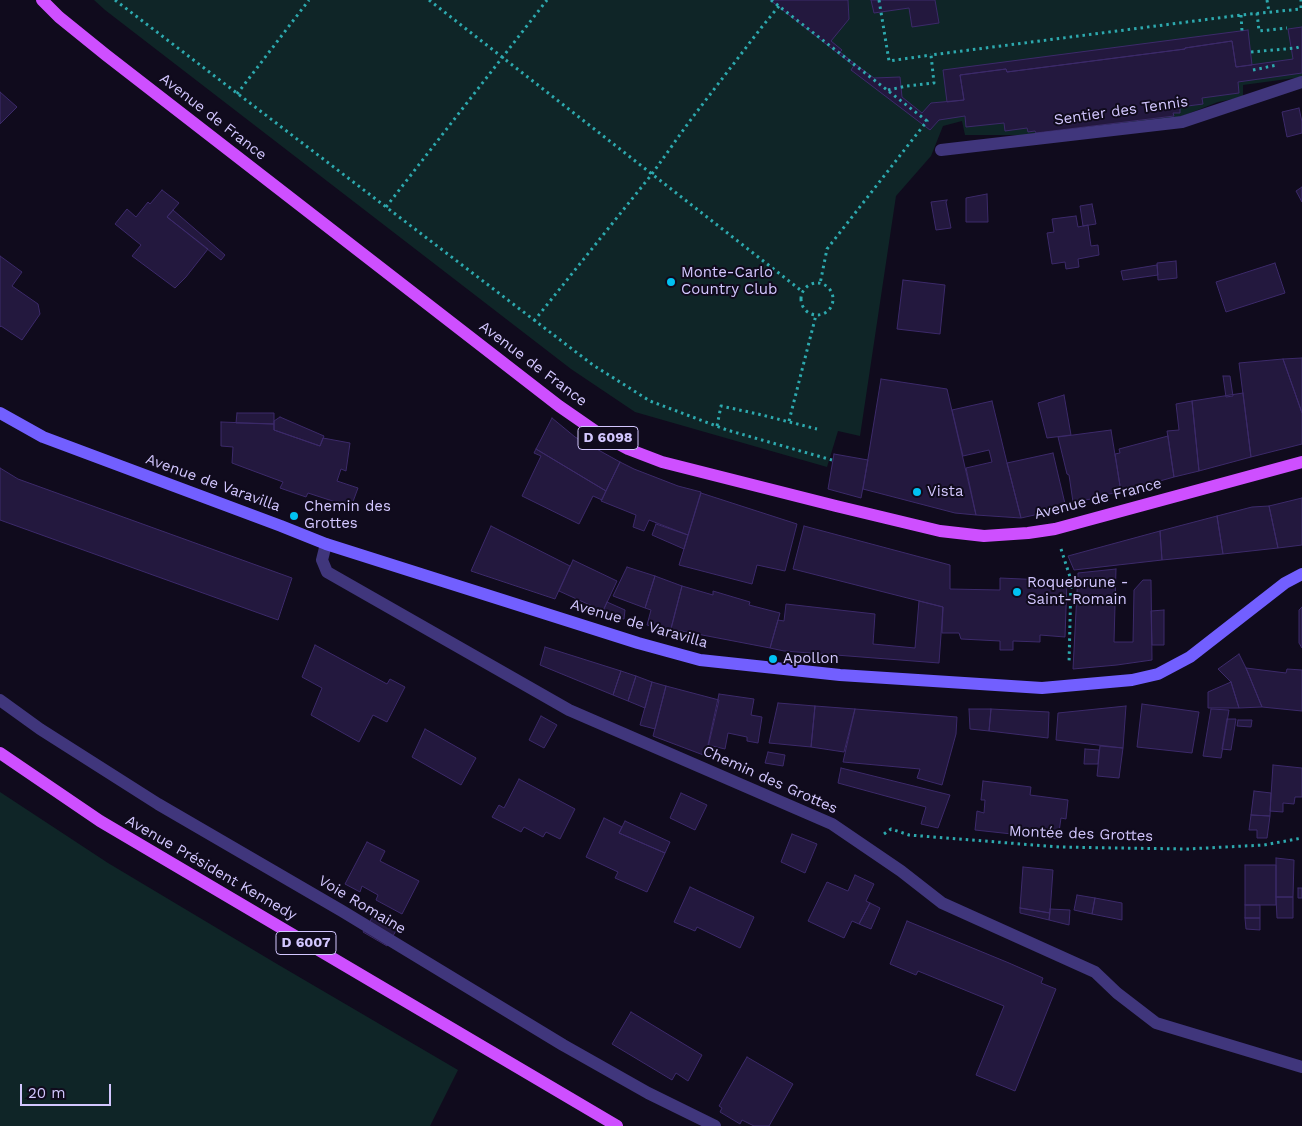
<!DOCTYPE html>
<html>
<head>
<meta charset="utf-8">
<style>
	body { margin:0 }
	#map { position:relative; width:1302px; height:1126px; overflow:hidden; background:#100b1d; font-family:"Work Sans",sans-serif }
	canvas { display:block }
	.scale { position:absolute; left:20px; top:1084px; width:91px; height:22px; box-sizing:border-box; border:2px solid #d3c7ff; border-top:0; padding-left:6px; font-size:15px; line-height:18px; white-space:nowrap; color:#d3c7ff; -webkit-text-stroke:4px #100b1d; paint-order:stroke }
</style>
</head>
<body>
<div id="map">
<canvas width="1302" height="1126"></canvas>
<div class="scale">20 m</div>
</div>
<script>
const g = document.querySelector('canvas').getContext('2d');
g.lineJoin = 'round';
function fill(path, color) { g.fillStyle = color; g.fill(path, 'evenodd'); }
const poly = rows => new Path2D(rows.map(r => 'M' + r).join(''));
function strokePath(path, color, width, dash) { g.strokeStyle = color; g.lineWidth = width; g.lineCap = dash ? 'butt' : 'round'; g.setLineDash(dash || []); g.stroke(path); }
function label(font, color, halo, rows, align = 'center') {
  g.font = font + ' "Work Sans",sans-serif'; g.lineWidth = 4; g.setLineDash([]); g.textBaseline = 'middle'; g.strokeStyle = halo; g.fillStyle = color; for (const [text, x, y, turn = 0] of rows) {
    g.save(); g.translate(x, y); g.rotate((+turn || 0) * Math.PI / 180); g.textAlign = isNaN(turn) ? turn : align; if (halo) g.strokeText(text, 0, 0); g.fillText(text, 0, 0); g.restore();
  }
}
const green = poly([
	[94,0,1302,0,1302,77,1243,85,1243,97,1218,102,1180,117,1041,135,965,135,962,121,943,126,931,156,896,196,860,436,838,431,827,467,635,412,571,369,105,10],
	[0,792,108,863,277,964,458,1070,430,1126,0,1126]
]);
const building = poly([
	[770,0,848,0,849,19,831,41,842,50,840,52,855,64,854,66,770,0],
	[871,0,935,0,939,23,912,27,909,8,874,13,871,0],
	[1302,27,1302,73,1238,82,1239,93,1202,98,1203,104,1180,107,1180,113,1173,113,1174,116,1036,133,1035,131,1028,132,1027,128,1005,131,1004,123,966,127,965,116,939,120,930,130,851,70,855,64,874,78,900,77,902,97,922,113,931,103,964,100,960,75,1006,69,1007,72,1185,49,1185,48,1232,41,1236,67,1293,59,1288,29,1302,27],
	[1248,30,1252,65,1236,67,1232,41,1185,48,1185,49,1007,72,1006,69,960,75,964,100,947,102,943,70,1248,30],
	[0,92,17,107,0,124,0,92],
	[1299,108,1302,122,1302,133,1287,137,1282,112,1299,108],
	[1302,187,1302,202,1296,191,1302,187],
	[162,190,179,203,167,217,208,249,186,277,175,288,132,256,141,245,115,224,127,209,136,217,148,202,150,204,162,190],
	[987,194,988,222,966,222,966,198,987,194],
	[947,200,946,202,951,228,936,230,931,202,947,200],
	[1092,204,1096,224,1083,226,1080,206,1092,204],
	[173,210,225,255,221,260,167,217,173,210],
	[1076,216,1078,227,1088,225,1091,246,1098,245,1099,255,1078,259,1079,267,1066,269,1065,262,1052,264,1047,233,1054,232,1052,219,1076,216],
	[0,256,22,272,12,286,38,304,40,314,22,340,1,326,0,327,0,256],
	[1176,261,1177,278,1158,280,1157,263,1176,261],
	[1275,263,1285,293,1226,312,1216,282,1275,263],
	[1157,265,1158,275,1123,280,1121,271,1157,265],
	[903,280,945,285,940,334,897,329,903,280],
	[1302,358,1302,413,1283,359,1302,358],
	[1283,359,1302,413,1302,444,1251,457,1239,363,1283,359],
	[1223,376,1230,376,1233,396,1226,397,1223,376],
	[881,379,947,389,976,515,955,513,863,489,881,379],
	[1243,393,1251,457,1199,471,1192,401,1243,393],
	[1064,395,1071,435,1047,438,1038,403,1064,395],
	[992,401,1007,463,1021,518,976,515,966,468,992,462,989,450,963,456,952,410,992,401],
	[1192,401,1199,471,1174,477,1167,431,1179,430,1176,404,1192,401],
	[237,413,274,413,274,424,236,423,237,413],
	[280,417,324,436,320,446,274,430,274,421,280,417],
	[552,418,575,437,620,462,606,491,536,449,552,418],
	[221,422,274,424,274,430,320,446,323,438,350,443,346,471,341,469,337,481,358,488,351,507,308,493,306,497,280,488,283,482,232,463,233,447,221,446,221,422],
	[1111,430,1121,492,1103,495,1103,497,1073,502,1069,475,1067,474,1058,437,1111,430],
	[1168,436,1174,477,1121,492,1115,454,1120,453,1119,449,1168,436],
	[536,449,606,491,602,500,593,496,579,524,522,496,541,456,534,453,536,449],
	[1053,453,1066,508,1021,518,1007,463,1053,453],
	[834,454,868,460,861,498,828,489,834,454],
	[620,462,634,469,678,486,701,492,688,535,649,520,644,531,633,527,636,515,601,501,620,462],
	[0,468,18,479,292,578,278,620,0,520,0,468],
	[701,493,797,524,785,571,757,565,752,584,679,565,701,493],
	[1302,498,1302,545,1278,548,1269,506,1302,498],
	[1269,506,1278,548,1223,554,1217,516,1252,507,1269,506],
	[1217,516,1223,554,1162,560,1160,531,1217,516],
	[656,524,688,535,684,549,652,535,656,524],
	[491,526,570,566,555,599,471,571,491,526],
	[804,526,950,565,950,589,1000,590,1000,578,1067,581,1065,637,1040,635,1040,642,1013,641,1013,650,1000,650,1000,641,961,639,959,633,942,633,943,607,793,569,804,526],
	[1160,531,1162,560,1074,570,1068,556,1160,531],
	[573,560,617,581,603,611,559,591,573,560],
	[627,567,655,576,645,608,613,596,627,567],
	[1116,569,1114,642,1133,642,1134,590,1143,580,1151,580,1152,660,1117,665,1073,669,1078,573,1116,569],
	[655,576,682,586,670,632,647,625,651,610,645,608,655,576],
	[682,586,713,595,713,591,750,602,749,605,780,613,770,648,671,629,682,586],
	[919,601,943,607,939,663,784,651,770,648,778,620,784,621,786,604,875,614,873,644,915,648,919,601],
	[607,602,625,610,624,619,602,613,607,602],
	[1302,607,1302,648,1299,643,1299,610,1302,607],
	[1164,610,1164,645,1152,645,1151,611,1164,610],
	[315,645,387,684,390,679,405,687,387,722,373,715,359,742,311,715,322,688,302,677,315,645],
	[545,647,621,671,613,695,540,665,545,647],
	[1239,654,1246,668,1262,707,1239,708,1231,682,1218,669,1239,654],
	[1246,668,1286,673,1287,669,1302,670,1302,711,1262,707,1246,668],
	[621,671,636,676,628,701,613,695,621,671],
	[636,676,652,682,645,708,628,701,636,676],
	[652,682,666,686,655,729,640,725,652,682],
	[1231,682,1239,708,1208,708,1208,692,1231,682],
	[666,686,719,700,706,756,653,736,666,686],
	[719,694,754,699,751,715,762,717,758,743,747,741,747,737,728,733,725,749,708,745,719,694],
	[778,703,815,706,811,747,769,743,778,703],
	[1142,704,1199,712,1192,753,1137,747,1142,704],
	[815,706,855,709,844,752,811,747,815,706],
	[1126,706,1123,748,1056,740,1058,713,1126,706],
	[855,709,957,717,956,734,942,785,917,778,920,769,843,762,855,709],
	[969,709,991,709,989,731,970,729,969,709],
	[991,709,1049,712,1048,738,989,731,991,709],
	[1211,709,1229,710,1221,758,1203,756,1211,709],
	[541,716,557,725,544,748,529,740,541,716],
	[1227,719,1236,719,1231,750,1222,749,1227,719],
	[1238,720,1252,720,1251,727,1237,726,1238,720],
	[425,729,476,758,461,785,412,757,425,729],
	[1100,746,1123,748,1119,778,1097,776,1100,746],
	[1085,749,1099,750,1098,764,1084,764,1085,749],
	[768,752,785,755,783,766,765,763,768,752],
	[1273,765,1302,768,1302,797,1295,797,1294,804,1283,803,1283,812,1270,811,1273,765],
	[841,768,950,795,938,828,921,824,926,807,838,783,841,768],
	[519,779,575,809,560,839,546,832,543,837,524,827,521,832,492,817,499,805,504,808,519,779],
	[983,781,1031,787,1030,795,1068,800,1066,819,1061,818,1058,839,975,830,977,811,984,813,985,800,981,800,983,781],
	[1254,791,1271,793,1270,816,1251,815,1254,791],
	[681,793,707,805,695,830,670,818,681,793],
	[1251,815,1270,816,1267,838,1257,838,1257,830,1249,830,1251,815],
	[604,818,622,827,619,833,665,853,647,892,615,878,618,872,586,857,604,818],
	[625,821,670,842,665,853,619,833,625,821],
	[792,834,817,844,805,873,781,862,792,834],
	[367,842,385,851,380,861,419,881,402,914,376,900,378,895,362,886,360,892,345,884,367,842],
	[1276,858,1294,860,1293,897,1276,897,1276,858],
	[1245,865,1276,865,1276,905,1245,905,1245,865],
	[1023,867,1053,870,1050,913,1020,908,1023,867],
	[855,875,874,884,866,901,870,903,859,924,852,921,844,938,808,921,827,882,848,891,855,875],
	[690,887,754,917,740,948,697,927,695,931,674,922,690,887],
	[1298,888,1302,888,1302,898,1298,898,1298,888],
	[1077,895,1095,898,1092,914,1074,910,1077,895],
	[1276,897,1293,897,1293,918,1277,918,1276,897],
	[1095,898,1122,903,1122,920,1092,914,1095,898],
	[870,903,880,908,871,929,859,924,870,903],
	[1245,905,1260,905,1260,918,1245,918,1245,905],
	[1020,908,1050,913,1049,920,1020,913,1020,908],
	[1050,909,1070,910,1069,925,1049,920,1050,909],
	[374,915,397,929,387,946,363,932,374,915],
	[1245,918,1260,918,1260,930,1246,929,1245,918],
	[907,921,1009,963,1043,978,1041,983,1056,989,1015,1091,976,1075,1004,1006,918,971,916,975,890,964,907,921],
	[631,1012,702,1055,688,1081,676,1073,672,1080,612,1044,631,1012],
	[747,1057,793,1084,769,1126,754,1126,742,1120,740,1124,720,1112,722,1108,719,1106,747,1057]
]);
const path = poly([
	[115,0,593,365,650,401,727,430,832,460],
	[429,0,803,292],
	[771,0,927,121,827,249,820,284],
	[879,0,889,61,931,55],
	[1267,0,1269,12],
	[1257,13,1259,31,1287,28],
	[1241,15,1242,31],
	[1251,52,1296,48,1302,46],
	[1253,70,1277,65],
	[888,90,907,86,934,83,931,55,1241,15,1301,9,1301,0],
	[237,94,309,0],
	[386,207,547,0],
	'801 299a16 16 0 1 1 32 0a16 16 0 1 1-32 0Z',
	[534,321,652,174,689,122,761,28,779,6],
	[789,421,816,315],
	[717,426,721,406,758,414,817,429],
	[1061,549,1071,580,1069,664],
	[884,834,891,829,909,835,1059,847,1117,848,1187,849,1264,845,1302,838]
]);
const lane = poly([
	[941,150,1182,122,1302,82]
]);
const street = poly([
	[326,544,322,560,327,572,569,710,832,824,901,871,942,903,1095,972,1117,993,1156,1023,1302,1067],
	[0,700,40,729,158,804,342,911,563,1045,648,1093,715,1126]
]);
const secondary = poly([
	[0,413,43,437,281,526,326,544,638,643,700,660,840,675,1042,688,1132,680,1158,674,1190,657,1285,583,1302,574]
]);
const primary = poly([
	[42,0,59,17,106,55,559,406,598,433,628,449,662,462,836,506,940,531,984,536,1028,533,1055,529,1302,462],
	[0,753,100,821,617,1126]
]);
const markers = [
	[671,282,5,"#01c2f2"],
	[917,492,5,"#01c2f2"],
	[294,516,5,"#01c2f2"],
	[1017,592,5,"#01c2f2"],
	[773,659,5,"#01c2f2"]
];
const shields = [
	[608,438,60],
	[306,943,60]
];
const shieldNames = [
	["D 6098",608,438],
	["D 6007",306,943]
];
const streetNames = [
	["Sentier des Tennis",1121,111,-8],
	["Avenue de France",213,117,38],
	["Avenue de France",533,364,37],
	["Avenue de Varavilla",213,483,20],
	["Avenue de France",1098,499,-14],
	["Avenue de Varavilla",639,624,16],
	["Chemin des Grottes",770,780,24],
	["Montée des Grottes",1081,834,2],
	["Avenue Président Kennedy",211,868,30],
	["Voie Romaine",362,905,31]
];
const poiNames = [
	["Monte-Carlo",681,273],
	["Country Club",681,290],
	["Vista",927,492],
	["Chemin des",304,507],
	["Grottes",304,524],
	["Roquebrune -",1027,583],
	["Saint-Romain",1027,600],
	["Apollon",783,659]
];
fill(green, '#0f2527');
fill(building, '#23183e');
strokePath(building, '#3c2a6a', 1);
strokePath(path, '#2da9ae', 3, [2.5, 4]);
strokePath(lane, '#40367c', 12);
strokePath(street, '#40367c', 12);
strokePath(secondary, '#725fff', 12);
strokePath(primary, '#ce4fff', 12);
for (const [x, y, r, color] of markers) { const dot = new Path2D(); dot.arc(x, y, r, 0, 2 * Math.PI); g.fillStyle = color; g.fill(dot); strokePath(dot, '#100b1d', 2); }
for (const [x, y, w] of shields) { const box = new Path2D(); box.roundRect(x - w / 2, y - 11.5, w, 23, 4); g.fillStyle = '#100b1d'; g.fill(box); strokePath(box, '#d3c7ff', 1); }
label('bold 14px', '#d3c7ff', null, shieldNames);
label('15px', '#d3c7ff', '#100b1d', streetNames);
label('15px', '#d3c7ff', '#100b1d', poiNames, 'left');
</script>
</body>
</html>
